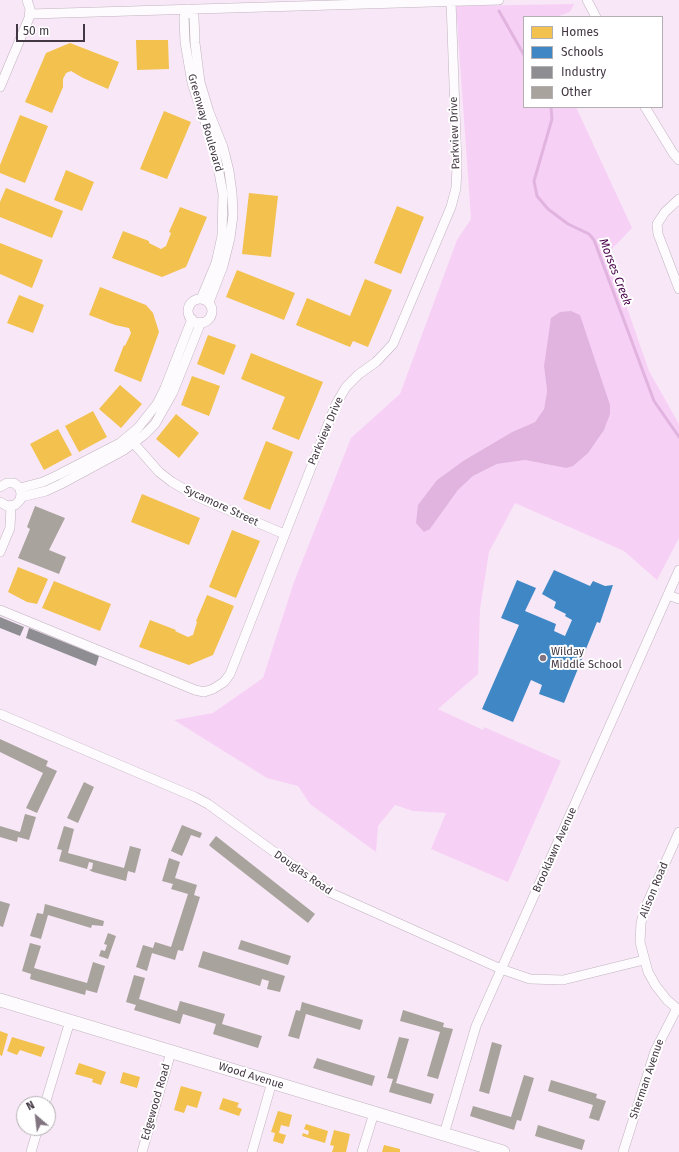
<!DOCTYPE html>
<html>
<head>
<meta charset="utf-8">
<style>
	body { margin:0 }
	#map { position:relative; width:679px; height:1152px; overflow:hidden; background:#f8e7f7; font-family:"Fira Sans",sans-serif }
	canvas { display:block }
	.legend { position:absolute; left:523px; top:16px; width:140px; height:92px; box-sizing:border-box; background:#fff; border:1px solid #b3afb3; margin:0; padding:5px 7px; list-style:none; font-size:12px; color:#423742 }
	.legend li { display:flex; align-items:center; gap:8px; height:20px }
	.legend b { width:20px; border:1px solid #b3afb3 }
	.north { position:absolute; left:16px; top:1096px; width:40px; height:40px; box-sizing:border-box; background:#fff; border:1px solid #b3afb3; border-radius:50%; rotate:332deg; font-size:11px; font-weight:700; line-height:16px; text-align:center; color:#423742 }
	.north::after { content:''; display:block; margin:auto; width:14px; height:18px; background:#827581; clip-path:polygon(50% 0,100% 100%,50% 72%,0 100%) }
	.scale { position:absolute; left:16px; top:24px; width:69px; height:18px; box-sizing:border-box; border:2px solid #423742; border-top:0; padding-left:5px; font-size:12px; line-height:14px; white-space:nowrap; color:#423742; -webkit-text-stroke:3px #fff; paint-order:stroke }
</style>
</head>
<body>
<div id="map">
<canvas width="679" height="1152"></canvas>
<ul class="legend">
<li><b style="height:11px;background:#f2c14e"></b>Homes</li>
<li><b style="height:11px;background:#3f88c5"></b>Schools</li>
<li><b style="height:11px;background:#8d8d92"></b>Industry</li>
<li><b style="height:11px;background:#a8a39c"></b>Other</li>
</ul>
<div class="north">N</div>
<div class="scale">50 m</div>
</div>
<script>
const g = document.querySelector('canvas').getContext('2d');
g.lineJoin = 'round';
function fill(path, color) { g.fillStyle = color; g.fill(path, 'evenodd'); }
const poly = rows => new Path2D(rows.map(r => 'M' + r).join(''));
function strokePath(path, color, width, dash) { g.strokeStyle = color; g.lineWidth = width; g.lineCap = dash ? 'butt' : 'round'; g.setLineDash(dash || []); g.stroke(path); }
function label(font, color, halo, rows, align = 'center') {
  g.font = font + ' "Fira Sans",sans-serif'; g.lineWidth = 4; g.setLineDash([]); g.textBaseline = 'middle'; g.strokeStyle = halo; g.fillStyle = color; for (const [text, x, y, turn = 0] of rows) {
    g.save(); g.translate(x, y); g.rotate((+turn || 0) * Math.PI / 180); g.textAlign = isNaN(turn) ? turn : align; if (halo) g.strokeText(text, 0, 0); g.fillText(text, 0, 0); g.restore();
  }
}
const green = poly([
	[574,4,570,12,556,17,524,17,524,107,576,107,632,228,608,253,649,371,679,424,679,538,657,580,624,551,515,503,489,552,480,609,478,674,438,709,483,730,484,727,561,761,508,882,431,849,446,813,413,811,395,805,378,826,376,852,310,804,298,786,267,778,174,720,213,713,263,678,294,582,351,438,400,394,457,240,471,219,456,6],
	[544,366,566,468,525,460,497,464,473,476,458,490,430,529,437,480,463,461,512,432,535,422,544,409,547,391]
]);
const water = poly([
	[571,311,580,315,610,405,610,414,604,430,588,453,573,466,566,468,525,460,497,464,473,476,458,490,430,529,424,532,416,523,418,505,437,480,463,461,512,432,535,422,544,409,547,391,544,366,551,318,560,312]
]);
const homes = poly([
	[136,40,168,40,169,69,137,70],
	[70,43,119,62,108,89,83,78,71,71,66,73,63,79,63,87,52,113,25,102,46,53],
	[164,111,191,122,167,179,140,169],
	[20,115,48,126,25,183,0,173,0,165],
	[66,170,94,182,82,211,54,200],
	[6,188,63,211,52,238,0,217,0,202],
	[249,193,278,196,271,257,242,254],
	[397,206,424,217,401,274,374,263],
	[180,207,207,217,186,267,162,277,112,258,123,231,149,241,149,243,161,249,166,246,171,233,169,232],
	[0,243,43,260,32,288,0,274],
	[237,270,295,293,284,320,226,297],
	[365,279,392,290,368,347,353,341,350,347,296,325,307,298,350,316],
	[100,287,146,305,153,313,159,332,141,382,114,371,124,345,125,346,131,333,129,328,115,325,89,315],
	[19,295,44,305,33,333,7,323],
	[208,335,236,345,224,375,197,364],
	[251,353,323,382,299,440,272,429,285,397,241,379],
	[192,376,220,386,209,416,181,405],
	[120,385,142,404,121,428,99,409],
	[93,411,107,437,79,452,65,426],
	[176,414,199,433,179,458,156,439],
	[58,429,72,455,44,470,30,444],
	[266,441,293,452,270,510,243,499],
	[142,494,200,518,189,545,131,522],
	[232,530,260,541,236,598,209,587],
	[18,567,48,579,37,604,27,602,8,592],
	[54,581,111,604,100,631,42,608],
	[207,595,234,606,213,655,189,665,139,647,150,620,176,630,175,631,188,637,193,635,197,622,196,621],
	[0,1031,8,1034,2,1056,0,1055],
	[12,1037,45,1047,41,1057,20,1050,17,1055,7,1051],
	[79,1063,106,1072,101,1085,92,1082,93,1079,75,1074],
	[123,1072,140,1077,137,1088,120,1083],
	[181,1086,202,1092,197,1108,187,1105,184,1113,174,1110],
	[223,1098,239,1103,237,1107,242,1109,239,1116,219,1109],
	[278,1111,292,1115,289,1127,281,1125,279,1133,286,1135,283,1144,273,1141,275,1133,271,1132],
	[306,1124,328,1131,325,1143,302,1136,303,1133,308,1135,309,1131,304,1129],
	[334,1130,350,1134,346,1152,332,1152,334,1146,330,1145],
	[384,1145,400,1149,400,1152,382,1152]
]);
const schools = poly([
	[554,570,590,586,593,581,605,586,613,585,600,623,597,622,564,703,539,694,542,685,531,680,513,722,482,709,519,625,501,618,517,580,536,588,525,611,556,624,554,631,565,636,572,620,565,616,566,614,554,608,556,602,542,594]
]);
const industry = poly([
	[0,617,24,627,20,636,0,628],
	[29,628,99,656,96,666,26,638]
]);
const stream = poly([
	[499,11,524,55],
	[551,107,552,119,534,181,537,196,548,209,568,224,589,234,594,240,654,401,679,437]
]);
const building = poly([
	[35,506,65,518,49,550,66,557,59,574,18,558,30,529,27,527],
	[0,739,48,761,46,766,57,771,37,813,26,808,43,773,0,752],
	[84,782,94,787,78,823,67,818],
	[25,814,36,817,29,840,18,837,17,842,0,837,0,826,20,832],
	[182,825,202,833,200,838,191,835,182,856,171,851],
	[64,826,74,829,68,853,124,868,130,846,141,849,135,873,128,871,126,881,93,872,89,870,92,869,93,863,89,862,87,869,59,861,62,850,57,849],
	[216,836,315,914,308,923,211,847,209,845],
	[169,858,180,862,175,878,197,885,194,895,200,897,183,951,178,950,175,960,152,953,147,971,136,967,143,945,153,948,155,942,171,947,188,894,171,889,173,884,162,881],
	[0,901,10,904,3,927,0,926],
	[45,904,104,921,103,926,92,925,91,928,48,915,41,939,30,936,37,913,43,914],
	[108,933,116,936,108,959,99,956,101,950,105,951,107,945,104,944],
	[241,940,291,956,288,965,238,949],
	[30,943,41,946,34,968,87,983,93,962,105,966,97,993,86,990,85,995,30,979,31,974,22,971],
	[203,951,285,976,280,992,267,989,269,981,262,979,260,986,198,967],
	[134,975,145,978,139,999,177,1011,180,1001,225,1014,222,1024,262,1036,258,1048,213,1034,216,1024,183,1014,180,1024,134,1010,136,1005,126,1002],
	[302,1002,363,1020,360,1030,306,1014,299,1039,288,1036,296,1010,300,1011],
	[403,1010,444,1023,443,1027,453,1029,438,1079,427,1076,440,1032,400,1021],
	[399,1037,409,1039,396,1083,434,1094,431,1104,389,1092,393,1079,387,1078],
	[492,1042,502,1045,489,1094,479,1091],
	[317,1058,375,1076,372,1086,313,1068],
	[524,1075,534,1078,521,1121,517,1120,514,1130,470,1116,473,1106,511,1117],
	[551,1080,597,1094,596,1098,606,1101,599,1121,589,1118,593,1105,548,1091],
	[538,1125,585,1140,582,1150,535,1136]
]);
const minor = poly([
	[587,0,596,17],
	[30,14,499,0],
	[0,87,29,18,30,9,27,0],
	[645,107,673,153,679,160],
	[679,199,665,212,657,224,658,234,679,289],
	[201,299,216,263,222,236,223,194,215,151,192,83,185,42,184,17,189,9,194,17,195,43,200,82,209,112,223,147,229,171,232,193,233,215,230,238,223,266,209,302],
	'188 311a12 12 0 1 1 24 0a12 12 0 1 1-24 0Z',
	[130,439,159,472,172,482,198,497,284,534],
	[0,487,7,483,14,483,20,488,21,494,20,500,15,505,7,506,0,502],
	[20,488,43,482,58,475,120,443,138,428,157,404,165,388,192,319],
	[21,497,46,491,61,484,124,450,144,435,155,424,173,392,201,322],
	[0,552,10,528,11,506],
	[668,595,679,599],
	[0,610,195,690,204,692,213,689,224,682,230,674,336,404,346,387,359,374,376,362,393,344,451,207,456,188,457,167,451,1],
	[0,714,195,797,208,804,331,893,501,969,530,979,563,980,644,960],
	[679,832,645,908,641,923,640,942,648,972,656,986,667,1000,679,1010],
	[45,1104,70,1021],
	[444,1134,476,1026,679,570],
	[31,1152,38,1128],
	[142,1152,171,1052],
	[252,1152,272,1082],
	[362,1152,374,1113],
	[623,1152,655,1051,677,1008]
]);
const secondary = poly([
	[0,1000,503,1152]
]);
const markers = [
	[543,658,4,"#827581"]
];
const streetNames = [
	["Greenway Boulevard",205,123,74],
	["Parkview Drive",455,133,-92],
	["Parkview Drive",326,431,-67],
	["Sycamore Street",221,506,25],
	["Brooklawn Avenue",555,850,-66],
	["Douglas Road",303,873,35],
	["Alison Road",654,890,-68],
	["Wood Avenue",251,1076,17],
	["Sherman Avenue",647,1079,-71],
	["Edgewood Road",156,1102,-74]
];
const poiNames = [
	["Wilday",551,652],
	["Middle School",551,665]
];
const waterNames = [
	["Morses Creek",615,272,69]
];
fill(green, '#f7d0f6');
fill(water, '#e1b4e0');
fill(homes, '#f2c14e');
fill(schools, '#3f88c5');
fill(industry, '#8d8d92');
strokePath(stream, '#e1b4e0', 3);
fill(building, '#a8a39c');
strokePath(minor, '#c0b3bf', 10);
strokePath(secondary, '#c0b3bf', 14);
strokePath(minor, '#fefbfe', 9);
strokePath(secondary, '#fefbfe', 13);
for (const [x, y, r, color] of markers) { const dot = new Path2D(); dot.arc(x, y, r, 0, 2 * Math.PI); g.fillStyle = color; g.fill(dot); strokePath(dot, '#fff', 1.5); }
label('11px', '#423742', '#fff', streetNames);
label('11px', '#423742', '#fff', poiNames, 'left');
label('italic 12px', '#4c054e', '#fff', waterNames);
</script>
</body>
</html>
